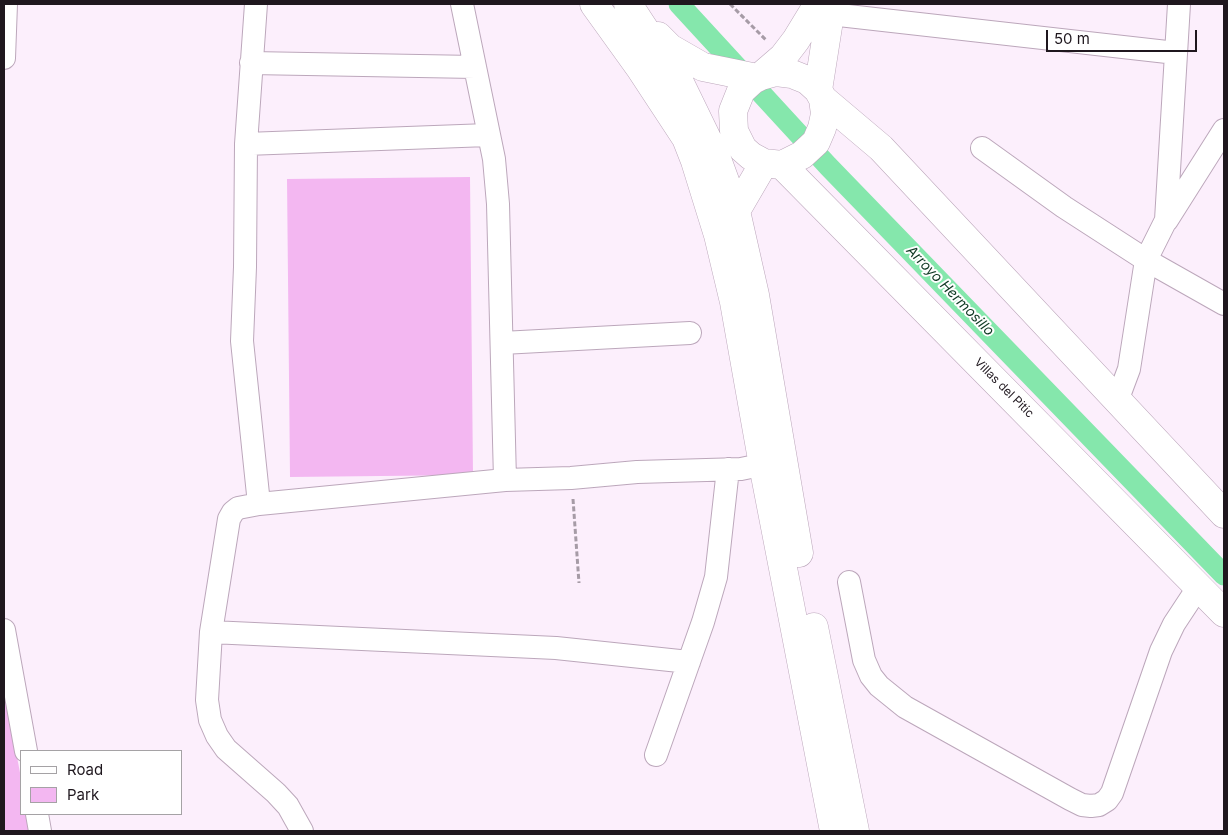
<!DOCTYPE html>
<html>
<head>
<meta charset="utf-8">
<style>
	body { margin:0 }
	#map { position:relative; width:1228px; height:835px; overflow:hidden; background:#fceffc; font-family:Inter,sans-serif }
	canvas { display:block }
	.frame { position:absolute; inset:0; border:5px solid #1f171e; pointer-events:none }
	.legend { position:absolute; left:20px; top:750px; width:162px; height:65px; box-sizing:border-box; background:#fff; border:1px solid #a5a2a5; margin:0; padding:6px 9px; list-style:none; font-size:15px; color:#1f171e }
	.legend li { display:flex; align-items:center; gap:10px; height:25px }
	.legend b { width:25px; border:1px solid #a5a2a5 }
	.scale { position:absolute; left:1046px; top:30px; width:151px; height:22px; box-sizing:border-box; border:2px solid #1f171e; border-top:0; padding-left:6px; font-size:15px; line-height:18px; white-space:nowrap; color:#1f171e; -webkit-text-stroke:4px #fff; paint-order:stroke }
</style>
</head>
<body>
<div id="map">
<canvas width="1228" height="835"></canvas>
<div class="frame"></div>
<ul class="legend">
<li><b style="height:6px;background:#fff"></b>Road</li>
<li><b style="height:14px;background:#f3b7f1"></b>Park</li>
</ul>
<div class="scale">50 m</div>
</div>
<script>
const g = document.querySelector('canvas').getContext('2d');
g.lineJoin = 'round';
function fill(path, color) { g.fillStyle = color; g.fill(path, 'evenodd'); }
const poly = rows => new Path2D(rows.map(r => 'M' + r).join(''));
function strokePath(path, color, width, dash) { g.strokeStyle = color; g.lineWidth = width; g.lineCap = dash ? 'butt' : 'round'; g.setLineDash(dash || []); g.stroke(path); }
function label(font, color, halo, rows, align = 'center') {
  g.font = font + ' Inter,sans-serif'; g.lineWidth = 4; g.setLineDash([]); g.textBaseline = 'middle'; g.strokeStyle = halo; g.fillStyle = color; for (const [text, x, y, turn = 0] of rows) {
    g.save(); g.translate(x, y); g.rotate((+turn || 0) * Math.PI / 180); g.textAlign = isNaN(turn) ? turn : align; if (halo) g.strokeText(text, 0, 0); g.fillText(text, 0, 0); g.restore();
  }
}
const green = poly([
	[470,177,473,475,290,477,287,179],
	[4,688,21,778,21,814,28,814,32,831,4,831]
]);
const canal = poly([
	[679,4,828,166,1224,575]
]);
const path = poly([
	[730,4,767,41],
	[573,499,579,583]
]);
const street = poly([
	[256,4,246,144,245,267,242,341,259,504],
	[462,4,494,159,498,204,505,480],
	[830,14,1176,53],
	[4,58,6,4],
	[251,63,475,67],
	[246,144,488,135],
	[982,148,1064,207,1146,260,1224,304],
	[1167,220,1224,130],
	[502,343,690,333],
	[1117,401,1129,369,1146,260,1166,220,1179,4],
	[849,582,864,660,871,676,879,686,905,707,1070,799,1082,805,1091,806,1099,805,1107,800,1112,793,1161,651,1174,624,1199,586],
	[4,630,26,751],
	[211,632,556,648,689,662],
	[656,755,703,622,716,577,728,469],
	[37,814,40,831],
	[302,831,288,806,276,793,226,749,217,736,210,720,207,700,211,632,229,519,233,512,238,508,259,504,505,480,571,478,637,472,741,469,780,461]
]);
const secondary = poly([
	[594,4,640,68,686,138,695,161,718,235,734,302,763,465,834,831],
	[628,4,681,85,717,159,736,211,755,295,799,553],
	[658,36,670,48,703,67,757,78],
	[761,76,776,72,792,74,807,80,818,90,823,99,825,114,822,128,816,142,802,155,782,165,764,163,751,156,743,149,734,131,733,111,741,91,753,80,761,76,783,57,796,40,818,4],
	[818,90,830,14,827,4],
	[823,99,881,148,1224,514],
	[782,165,1224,613],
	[736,211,764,163],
	[814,627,855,831]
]);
const streetNames = [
	["Villas del Pitic",1004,388,45]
];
const waterNames = [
	["Arroyo Hermosillo",950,291,46]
];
fill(green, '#f3b7f1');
strokePath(canal, '#85e7ac', 21);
strokePath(street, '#bca7bb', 24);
strokePath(secondary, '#bca7bb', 29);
strokePath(path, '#a69ba6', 3, [5, 2.5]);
strokePath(street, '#fff', 22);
strokePath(secondary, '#fff', 28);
label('12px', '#1f171e', '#fff', streetNames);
label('italic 14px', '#0f3923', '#fff', waterNames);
</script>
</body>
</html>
